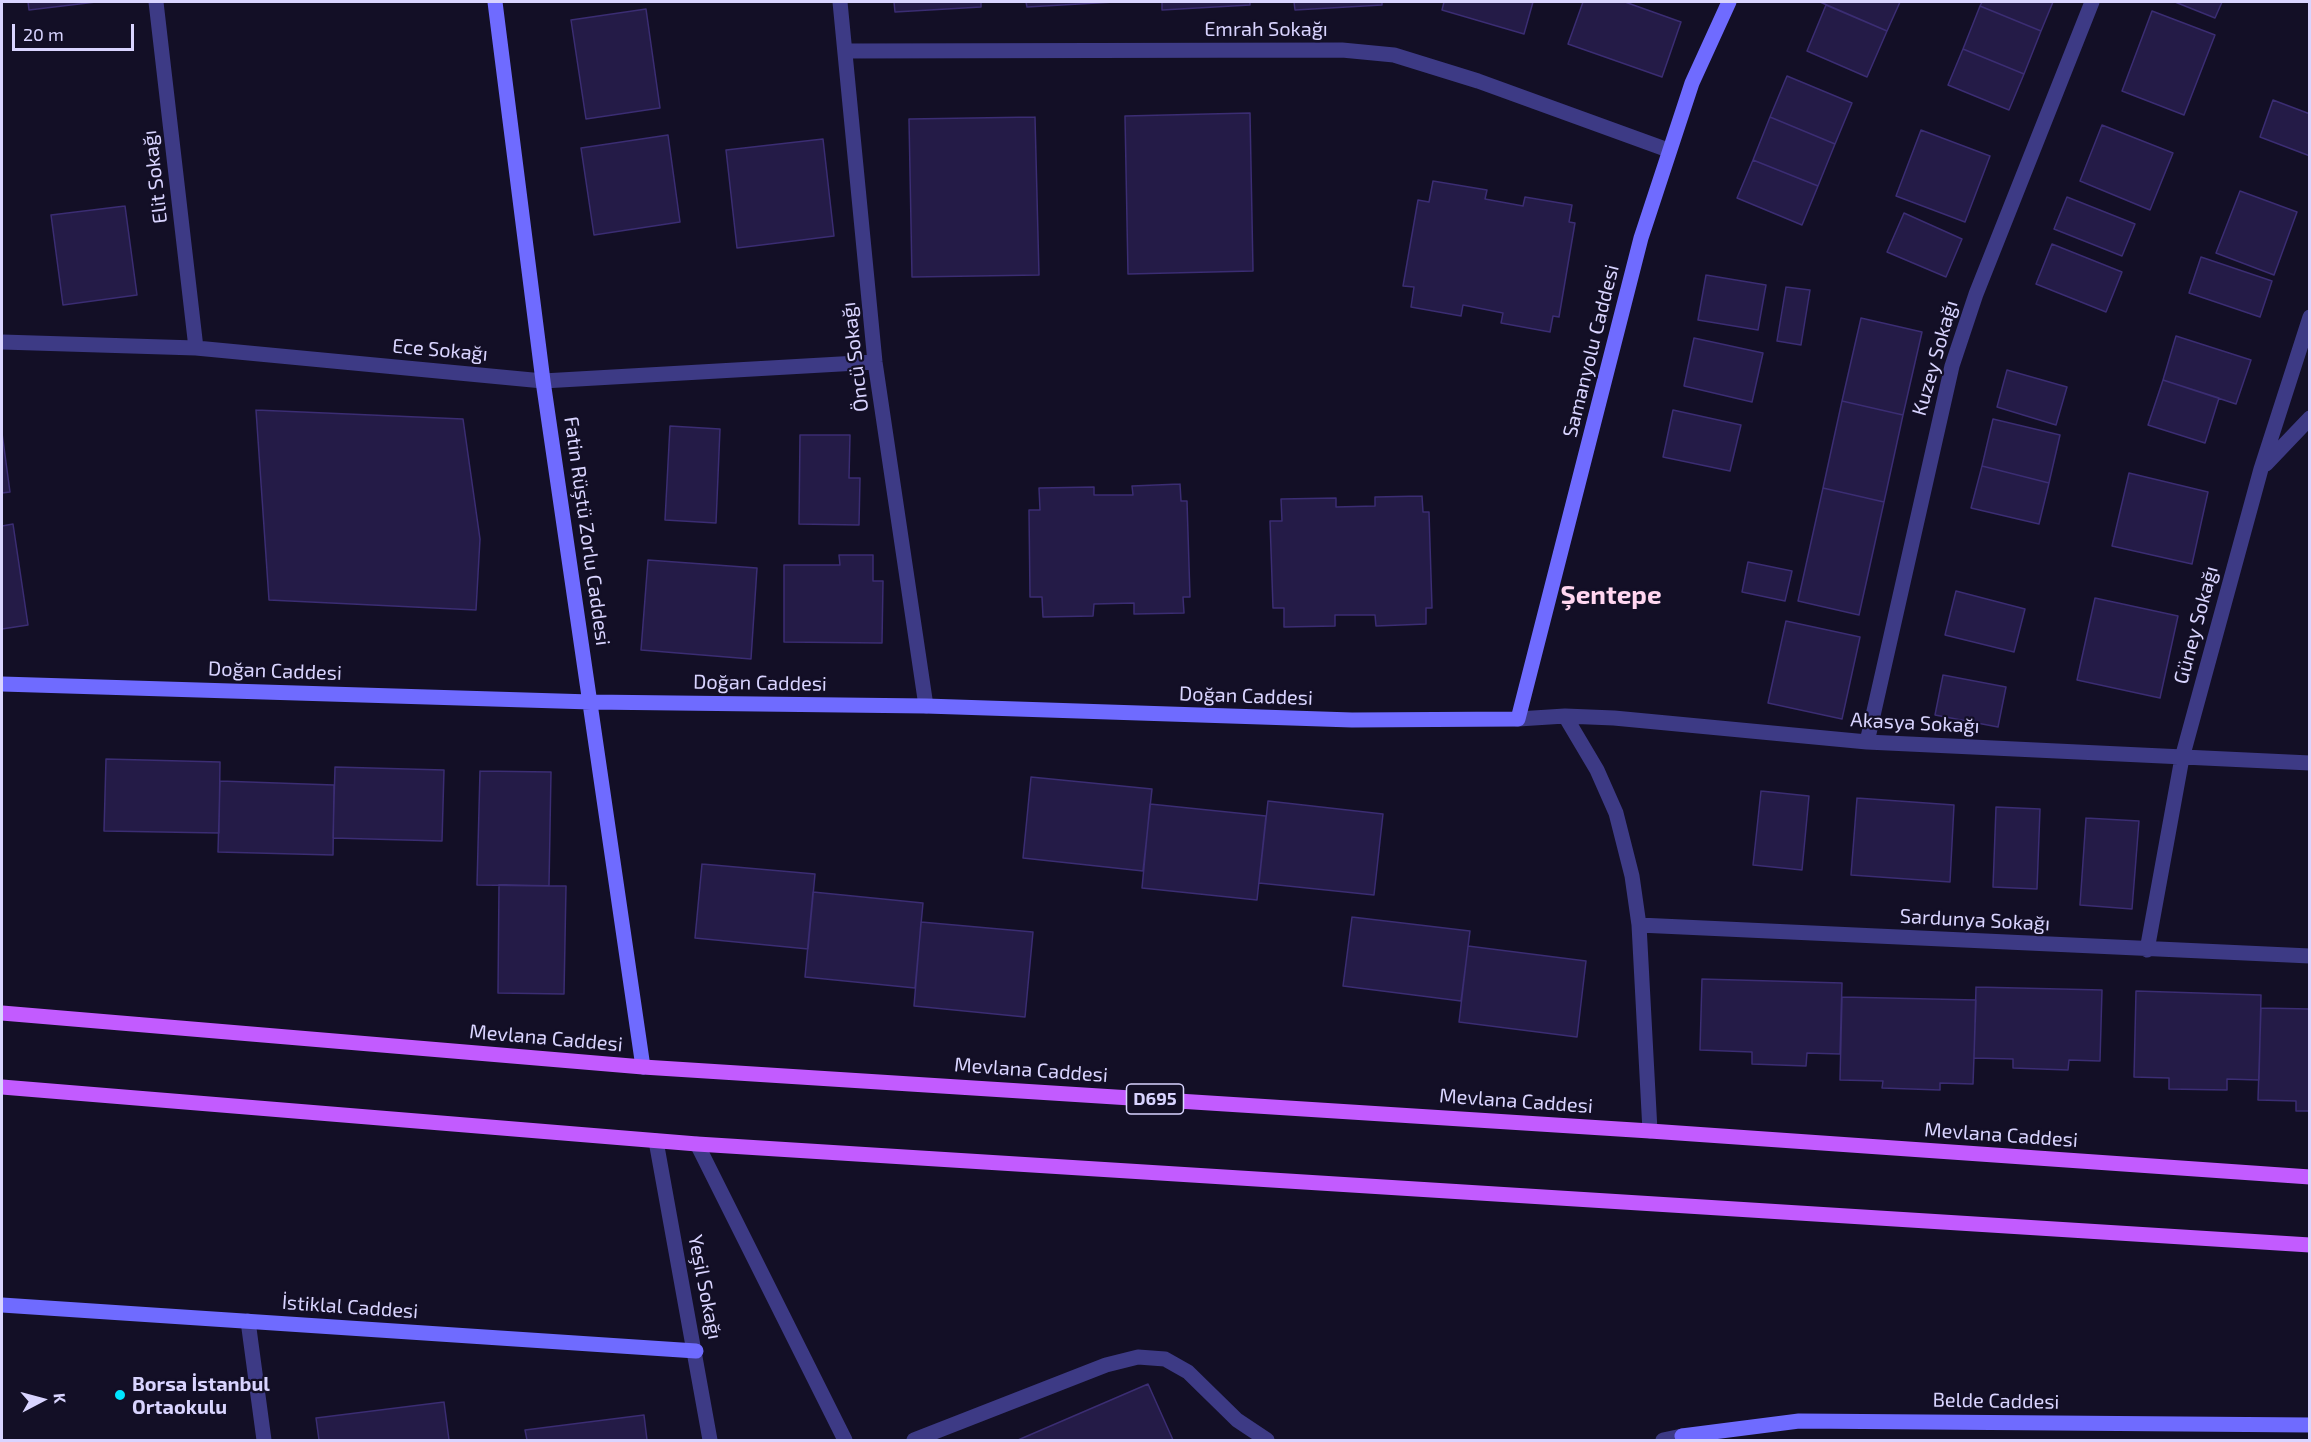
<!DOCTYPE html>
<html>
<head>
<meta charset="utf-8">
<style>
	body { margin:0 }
	#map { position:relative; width:2311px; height:1442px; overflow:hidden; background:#130f26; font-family:"Exo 2",sans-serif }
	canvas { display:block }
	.frame { position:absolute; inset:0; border:3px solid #d9d4ff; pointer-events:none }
	.north { position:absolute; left:12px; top:1370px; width:60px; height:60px; -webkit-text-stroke:4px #130f26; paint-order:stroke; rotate:84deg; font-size:16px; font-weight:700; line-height:24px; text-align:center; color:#d9d4ff }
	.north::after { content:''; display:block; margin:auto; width:21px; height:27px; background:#d9d4ff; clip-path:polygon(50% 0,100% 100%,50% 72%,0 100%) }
	.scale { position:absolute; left:12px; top:24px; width:122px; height:27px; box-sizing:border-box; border:3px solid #d9d4ff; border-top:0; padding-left:8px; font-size:18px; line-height:21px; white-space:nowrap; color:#d9d4ff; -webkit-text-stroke:4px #130f26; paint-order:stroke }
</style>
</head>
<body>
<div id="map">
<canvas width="2311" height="1442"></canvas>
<div class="frame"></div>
<div class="north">K</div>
<div class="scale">20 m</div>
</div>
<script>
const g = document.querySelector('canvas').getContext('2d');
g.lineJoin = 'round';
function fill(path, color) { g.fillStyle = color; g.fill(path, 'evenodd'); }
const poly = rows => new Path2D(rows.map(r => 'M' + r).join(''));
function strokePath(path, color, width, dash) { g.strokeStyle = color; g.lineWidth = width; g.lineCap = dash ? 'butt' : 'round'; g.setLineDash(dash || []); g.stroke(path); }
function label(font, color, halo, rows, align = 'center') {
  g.font = font + ' "Exo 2",sans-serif'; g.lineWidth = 4.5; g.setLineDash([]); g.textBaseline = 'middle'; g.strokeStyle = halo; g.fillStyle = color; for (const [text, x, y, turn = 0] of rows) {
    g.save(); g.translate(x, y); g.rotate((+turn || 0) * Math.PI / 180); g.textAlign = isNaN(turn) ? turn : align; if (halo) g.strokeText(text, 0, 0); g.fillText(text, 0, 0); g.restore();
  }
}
const building = poly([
	[28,2,96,2,29,10,28,2],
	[894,2,981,2,981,7,895,12,894,2],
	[1026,2,1114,2,1027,7,1026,2],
	[1162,2,1250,2,1250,5,1162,10,1162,2],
	[1294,2,1382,2,1382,5,1295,10,1294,2],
	[1444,2,1533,2,1524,34,1442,10,1444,2],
	[1583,2,1625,2,1681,22,1662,77,1568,44,1583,2],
	[1820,2,1900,2,1887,31,1820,2],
	[1982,2,2053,2,2041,31,1980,6,1982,2],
	[2175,2,2222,2,2215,18,2175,2],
	[1826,5,1887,31,1867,77,1807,51,1826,5],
	[1980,6,2041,31,2024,74,1963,49,1980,6],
	[646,9,660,108,586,119,571,20,646,9],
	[2152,11,2215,35,2184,115,2122,91,2152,11],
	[1963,49,2024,74,2009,110,1948,85,1963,49],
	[1787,76,1852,103,1835,144,1770,117,1787,76],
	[2273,100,2310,114,2310,156,2260,137,2273,100],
	[1250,113,1253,271,1128,274,1125,116,1250,113],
	[1035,117,1039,275,912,277,909,119,1035,117],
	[1770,117,1835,144,1818,186,1753,160,1770,117],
	[2102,125,2173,153,2150,210,2080,181,2102,125],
	[1921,130,1990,156,1965,222,1896,196,1921,130],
	[668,135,680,222,594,235,581,148,668,135],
	[823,139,834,236,737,248,726,150,823,139],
	[1753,160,1818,186,1802,225,1737,198,1753,160],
	[1433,181,1487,190,1485,199,1523,206,1525,197,1572,205,1569,222,1575,223,1559,317,1553,316,1550,332,1501,323,1503,313,1463,305,1461,316,1411,307,1414,287,1403,286,1418,200,1429,202,1433,181],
	[2240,191,2297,212,2274,275,2216,253,2240,191],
	[2067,197,2135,224,2122,256,2054,229,2067,197],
	[125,206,137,295,63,305,51,215,125,206],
	[1904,213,1962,239,1946,277,1887,252,1904,213],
	[2052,244,2122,272,2106,312,2036,284,2052,244],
	[2201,257,2272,281,2260,317,2189,293,2201,257],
	[1706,275,1766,285,1758,330,1698,320,1706,275],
	[1786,287,1810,290,1801,345,1777,341,1786,287],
	[1861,318,1922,332,1903,415,1842,401,1861,318],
	[2176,336,2251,360,2236,404,2163,380,2176,336],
	[1694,338,1763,353,1752,402,1684,386,1694,338],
	[2007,370,2067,387,2056,425,1997,407,2007,370],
	[2163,380,2219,398,2205,443,2148,425,2163,380],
	[1842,401,1903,415,1884,502,1823,488,1842,401],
	[256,410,463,419,480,539,476,610,269,600,256,410],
	[1673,410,1741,425,1730,471,1663,457,1673,410],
	[1993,419,2060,435,2049,483,1982,466,1993,419],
	[670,426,720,429,716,523,665,520,670,426],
	[2,433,10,492,2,493,2,433],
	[800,435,850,435,849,478,860,478,859,525,799,524,800,435],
	[1982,466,2049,483,2039,524,1971,508,1982,466],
	[2129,473,2208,492,2192,564,2112,546,2129,473],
	[1180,484,1181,501,1187,501,1190,597,1183,597,1184,613,1134,614,1134,603,1094,604,1093,616,1043,617,1042,597,1030,597,1029,510,1040,510,1039,488,1094,487,1094,495,1133,495,1132,486,1180,484],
	[1823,488,1884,502,1859,615,1798,601,1823,488],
	[1422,496,1423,512,1429,512,1432,608,1426,608,1426,624,1376,626,1375,615,1335,615,1335,626,1284,627,1284,608,1273,608,1270,521,1282,521,1281,499,1336,498,1336,507,1375,506,1375,497,1422,496],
	[13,524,28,625,2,629,2,526,13,524],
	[839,555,873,555,873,581,883,581,882,643,784,642,784,565,840,565,839,555],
	[648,560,757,568,751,659,641,650,648,560],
	[1748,562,1792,571,1785,601,1742,592,1748,562],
	[1956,591,2025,609,2014,652,1945,635,1956,591],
	[2095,598,2178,616,2160,698,2077,680,2095,598],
	[1786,621,1860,637,1842,719,1768,703,1786,621],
	[1943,675,2006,687,1998,727,1935,715,1943,675],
	[106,759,220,762,219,833,104,831,106,759],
	[335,767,444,770,442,841,333,838,335,767],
	[480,771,551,772,549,886,477,885,480,771],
	[1031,777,1152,789,1143,871,1023,858,1031,777],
	[220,781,334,785,333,855,218,852,220,781],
	[1761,791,1809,796,1802,870,1753,865,1761,791],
	[1857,798,1954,805,1950,882,1851,875,1857,798],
	[1268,801,1383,814,1374,895,1259,883,1268,801],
	[1150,804,1266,816,1257,900,1142,888,1150,804],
	[1996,807,2040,809,2037,889,1993,887,1996,807],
	[2086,818,2139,821,2132,909,2080,905,2086,818],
	[702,864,815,874,808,949,695,938,702,864],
	[499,885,566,886,564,994,498,993,499,885],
	[813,892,923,903,915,988,805,977,813,892],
	[1352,917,1470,931,1461,1001,1343,986,1352,917],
	[921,922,1033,932,1025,1017,914,1006,921,922],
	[1468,946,1586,961,1577,1037,1459,1022,1468,946],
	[1702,979,1842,983,1840,1054,1807,1053,1806,1066,1752,1064,1752,1052,1700,1050,1702,979],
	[1976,987,2102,990,2100,1061,2069,1060,2068,1070,2013,1068,2013,1059,1974,1058,1976,987],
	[2136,991,2261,995,2259,1080,2227,1079,2227,1090,2169,1089,2169,1078,2134,1077,2136,991],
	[1842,997,1976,1000,1973,1084,1940,1083,1940,1090,1882,1088,1883,1081,1840,1080,1842,997],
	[2261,1008,2310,1009,2310,1111,2296,1111,2296,1101,2258,1100,2261,1008],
	[1148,1384,1173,1440,1018,1440,1148,1384],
	[444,1402,449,1440,319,1440,316,1418,444,1402],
	[644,1415,647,1440,527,1440,525,1430,644,1415]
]);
const street = poly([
	[156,2,196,348],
	[840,2,875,362,926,706],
	[847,51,1342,50,1394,55,1478,81,1668,150],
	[2,342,196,348,543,381,875,362],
	[2266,464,2310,418],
	[1565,716,1597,770,1616,813,1632,876,1639,925,1650,1131],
	[1518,719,1565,716,1614,718,1867,742,2310,763],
	[1867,742,1952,366,1976,294,2092,2],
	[1639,925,2310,956],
	[2147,950,2182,758,2261,469,2310,317],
	[656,1141,710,1440],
	[697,1144,845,1440],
	[248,1321,264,1440],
	[914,1440,1106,1365,1138,1357,1165,1359,1188,1372,1237,1420,1267,1440],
	[1663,1440,1682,1436,1682,1440]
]);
const secondary = poly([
	[495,2,543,381,643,1067],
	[2,684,591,702,926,706,1352,720,1518,719,1641,238,1692,83,1729,2],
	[2,1305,696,1351],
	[1682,1436,1799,1421,2310,1425]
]);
const primary = poly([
	[2,1013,643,1067,1650,1131,2310,1177],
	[2,1087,697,1144,2310,1245]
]);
const markers = [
	[120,1395,6,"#00e5ff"]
];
const shields = [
	[1155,1099,57]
];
const shieldNames = [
	["D695",1155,1099]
];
const streetNames = [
	["Emrah Sokağı",1266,29],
	["Elit Sokağı",155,177,-97],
	["Ece Sokağı",440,350,5],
	["Samanyolu Caddesi",1591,351,-76],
	["Öncü Sokağı",855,357,-97],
	["Kuzey Sokağı",1935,358,-74],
	["Fatin Rüştü Zorlu Caddesi",587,531,82],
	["Güney Sokağı",2196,625,-75],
	["Doğan Caddesi",275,671,2],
	["Doğan Caddesi",760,683,1],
	["Doğan Caddesi",1246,696,2],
	["Akasya Sokağı",1915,723,3],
	["Sardunya Sokağı",1975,920,3],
	["Mevlana Caddesi",546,1038,5],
	["Mevlana Caddesi",1031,1070,4],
	["Mevlana Caddesi",1516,1101,4],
	["Mevlana Caddesi",2001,1135,4],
	["Yeşil Sokağı",705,1287,79],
	["İstiklal Caddesi",350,1307,4],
	["Belde Caddesi",1996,1401,1]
];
const poiNames = [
	["Borsa İstanbul",132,1384],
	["Ortaokulu",132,1407]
];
const districtNames = [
	["Şentepe",1611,595]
];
fill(building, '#241b47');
strokePath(building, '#3b2d73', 1.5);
strokePath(street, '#3d3a85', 15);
strokePath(secondary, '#6f6bff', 15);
strokePath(primary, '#c25bff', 15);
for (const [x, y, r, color] of markers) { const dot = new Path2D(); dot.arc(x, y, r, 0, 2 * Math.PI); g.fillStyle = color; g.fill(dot); strokePath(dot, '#130f26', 2); }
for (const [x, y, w] of shields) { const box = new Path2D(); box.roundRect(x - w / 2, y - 15, w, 30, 4.5); g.fillStyle = '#130f26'; g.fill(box); strokePath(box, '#d9d4ff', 1.5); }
label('bold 18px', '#d9d4ff', null, shieldNames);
label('20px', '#d9d4ff', '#130f26', streetNames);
label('bold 20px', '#d9d4ff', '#130f26', poiNames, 'left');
label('bold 26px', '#ffd6f0', '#130f26', districtNames);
</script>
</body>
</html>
